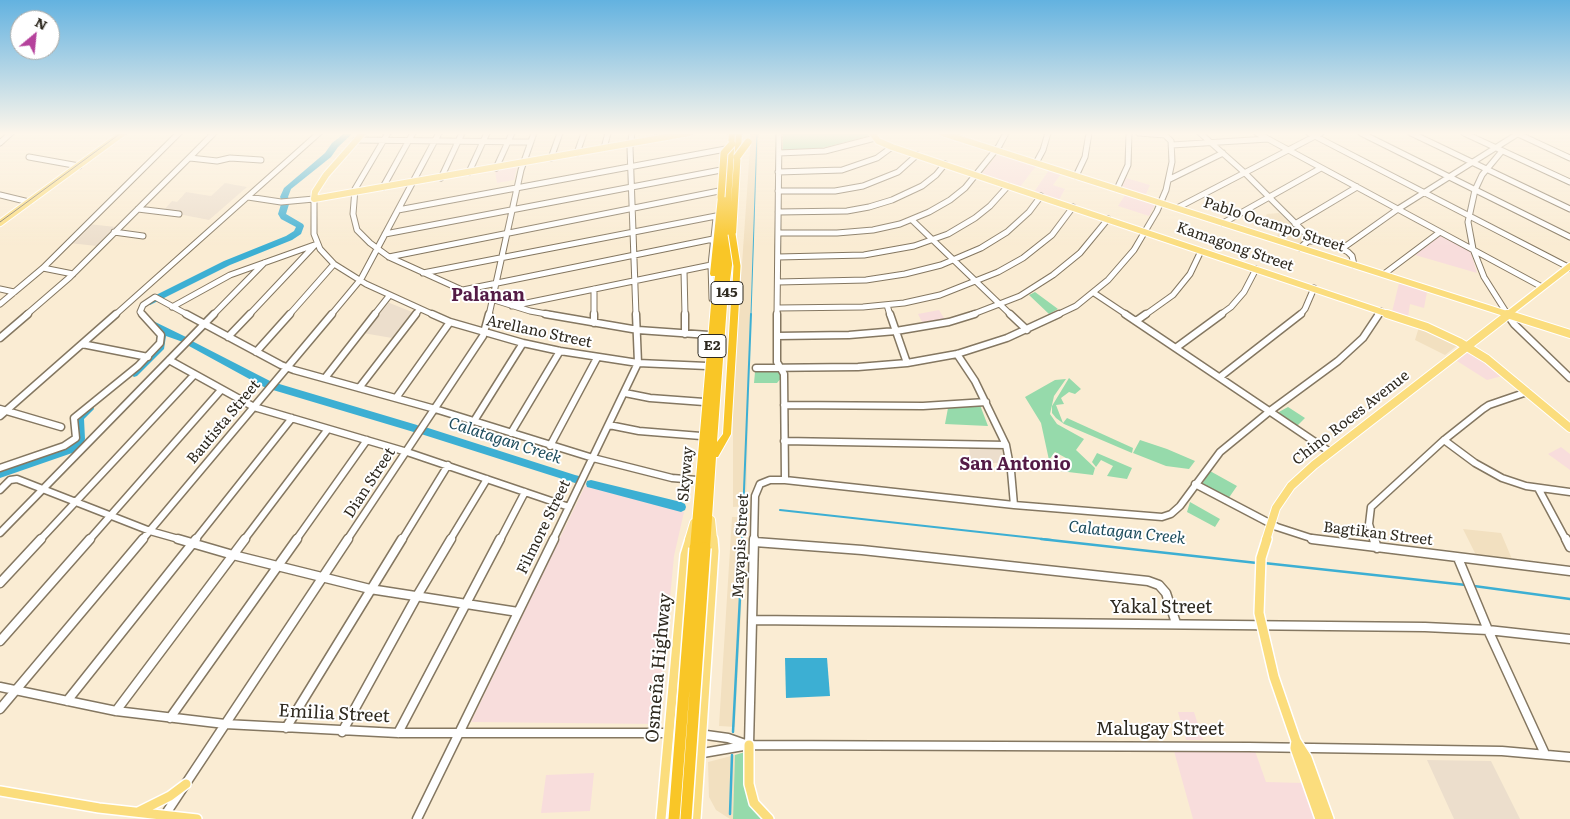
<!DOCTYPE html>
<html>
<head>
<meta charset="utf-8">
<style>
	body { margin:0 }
	#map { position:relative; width:1570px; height:819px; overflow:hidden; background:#faecd3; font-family:Literata,serif }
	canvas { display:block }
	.north { position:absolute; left:10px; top:10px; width:50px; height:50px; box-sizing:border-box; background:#fff; border:1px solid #acaaa6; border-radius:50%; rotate:28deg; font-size:14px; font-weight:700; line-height:20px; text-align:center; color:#2f2a20 }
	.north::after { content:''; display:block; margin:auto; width:18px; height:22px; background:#b5429c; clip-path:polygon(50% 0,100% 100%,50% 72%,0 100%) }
</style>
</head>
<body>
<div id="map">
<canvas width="1570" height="819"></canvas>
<div class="north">N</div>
</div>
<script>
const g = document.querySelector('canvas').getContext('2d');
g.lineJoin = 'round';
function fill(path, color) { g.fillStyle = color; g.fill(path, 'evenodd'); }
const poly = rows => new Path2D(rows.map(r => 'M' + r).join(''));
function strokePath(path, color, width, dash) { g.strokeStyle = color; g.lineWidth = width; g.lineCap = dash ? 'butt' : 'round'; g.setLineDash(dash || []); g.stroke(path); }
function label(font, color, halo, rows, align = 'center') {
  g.font = font + ' Literata,serif'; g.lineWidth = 4; g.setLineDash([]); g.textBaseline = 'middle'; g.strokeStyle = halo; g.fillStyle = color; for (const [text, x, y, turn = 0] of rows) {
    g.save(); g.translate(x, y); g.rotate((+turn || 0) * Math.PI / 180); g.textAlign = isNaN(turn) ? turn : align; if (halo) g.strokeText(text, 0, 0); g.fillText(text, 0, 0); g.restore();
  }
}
const commercial = poly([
	[998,154,1036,166,1020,187,981,174],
	[517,167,514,180,497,183,495,171],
	[1049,170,1061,174,1053,185,1065,189,1059,200,1034,192],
	[1126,178,1150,185,1145,196,1121,189],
	[1125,195,1155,205,1149,216,1118,206],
	[1439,235,1470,249,1477,273,1415,255],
	[1399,283,1427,292,1424,308,1410,304,1408,317,1392,312],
	[939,310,945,320,923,324,918,314],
	[1468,352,1486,362,1502,376,1487,380,1457,361],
	[1561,447,1570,454,1570,470,1548,454],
	[585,486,684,512,674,556,658,724,471,722],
	[1178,712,1194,712,1203,740,1186,740],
	[1174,751,1255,751,1266,782,1303,783,1316,819,1193,819],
	[594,773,590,811,541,813,546,775]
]);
const built = poly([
	[751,133,759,133,753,241,746,506,733,507,733,395],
	[1279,213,1306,239,1299,245,1277,237,1279,229,1263,219,1267,214],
	[1419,327,1459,344,1445,355,1415,340],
	[732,517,746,517,735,727,719,726],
	[1463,529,1501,533,1512,559,1476,555],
	[735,755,733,819,730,819,716,810,709,797,708,762]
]);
const education = poly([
	[225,183,247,187,209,220,163,211,172,201,177,202,186,192,211,196],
	[88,224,116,227,97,246,69,243],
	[387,302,412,312,392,338,363,333],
	[969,447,1002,448,1005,463,971,463],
	[1427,760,1491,761,1520,819,1454,819]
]);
const green = poly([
	[783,133,868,133,870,136,818,149,783,150],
	[1035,292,1058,309,1049,314,1029,295],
	[778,368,782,377,777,383,754,383,755,372,758,370],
	[1069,378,1081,389,1075,394,1069,392,1061,398,1064,404,1056,405,1063,423,1067,418,1133,448,1132,453,1064,424,1056,418,1052,413,1052,406],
	[1066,379,1054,396,1050,414,1057,424,1084,439,1076,450,1095,468,1093,475,1060,471,1066,458,1055,452,1049,460,1041,423,1025,397,1055,380],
	[980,405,988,426,945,424,948,408],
	[1288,407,1305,418,1297,426,1277,413],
	[1140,440,1167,449,1195,461,1189,469,1166,466,1133,453],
	[1097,453,1132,468,1127,479,1107,476,1113,466,1101,460,1096,467,1092,462],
	[1210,471,1237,486,1228,499,1202,484],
	[1190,502,1220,519,1215,527,1187,512],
	[745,752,744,783,749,802,764,819,733,819,735,755]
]);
const water = poly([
	[785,658,827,658,830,696,786,698]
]);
const streamFar2 = poly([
	[751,315,757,133]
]);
const streamFar1 = poly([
	[780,510,1052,540],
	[742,540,751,314]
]);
const stream = poly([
	[1041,539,1257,563],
	[1264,563,1466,585],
	[1474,586,1570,599],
	[733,732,743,539],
	[730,814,732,755]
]);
const river = poly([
	[345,133,353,133,338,147,331,157,291,189,288,197,290,201,286,214,303,224,304,226,301,234,292,240,230,265,150,305,144,305,143,303,144,301,224,261,286,236,294,231,296,227,281,219,278,214,282,201,280,197,284,188,325,153,332,143,345,133],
	[149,319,186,337,188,339,183,342,166,336,164,349,137,376,134,377,129,373,131,370,156,346,157,331,144,322,149,319],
	[192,341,270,381,272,384,270,387,264,387,189,346,187,344,192,341],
	[276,383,417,425,422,428,425,427,575,475,579,476,580,479,579,482,575,483,421,434,420,432,417,433,273,390,271,387,276,383],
	[89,405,93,406,94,409,84,419,85,439,82,447,75,452,0,478,0,470,67,446,74,441,74,418,85,406,89,405],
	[591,480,681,502,685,504,686,507,685,510,681,512,591,488,587,487,586,484,587,481,591,480]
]);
const minorFar2 = poly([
	[388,133,355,189,353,214,357,230,370,243,389,257,462,290,530,311,552,315],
	[632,133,630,148,636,315],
	[1200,133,1245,173,1312,240],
	[1257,133,1542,287],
	[1309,133,1570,268],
	[1361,133,1570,237],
	[1411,133,1570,209],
	[1464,133,1570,182],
	[1516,133,1570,158],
	[356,140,530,142],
	[0,143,11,133],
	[1172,145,1268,139],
	[604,148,608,133],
	[1502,151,1482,175,1475,190,1468,222,1473,249,1484,277,1508,315],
	[577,153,584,133],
	[779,153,825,151,875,138],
	[29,157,79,166],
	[190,158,217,161,230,158,261,160],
	[551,158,560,133],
	[1036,163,1043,150,1048,133],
	[496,168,512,133],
	[469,172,487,133],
	[778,172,842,170,877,158,892,147],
	[1076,176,1085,157,1089,133],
	[441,178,462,133],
	[1170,179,1223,153],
	[383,187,413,133],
	[1117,189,1128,165,1129,133],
	[778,191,835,191,863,186,898,172,917,155],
	[0,195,29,202],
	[248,197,281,202,314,199,314,234,320,249,334,264,366,284,434,315],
	[1177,208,1321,133],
	[138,209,179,214],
	[398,210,731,148],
	[778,212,847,211,869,207,892,200,922,186,936,175,945,164],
	[912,220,1011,315],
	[1223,223,1321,168],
	[1295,224,1357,187],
	[114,232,143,236],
	[778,233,837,233,873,230,900,224,929,212,950,200,965,188,999,146,1006,133],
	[385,234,721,170],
	[1300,248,1308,241,1328,241,1348,252,1352,256,1354,265],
	[1343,248,1398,209,1519,133],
	[389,257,719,191],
	[778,257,864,255,914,246,948,234,975,218,990,206,1008,186],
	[43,268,73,274],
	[684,271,685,315],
	[423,273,716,216],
	[1384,274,1440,232],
	[778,282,866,280,905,274,941,265,981,248,1007,232,1029,212,1041,196],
	[0,289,14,292],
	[594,289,594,315],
	[463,290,713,239],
	[1094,293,1127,315],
	[712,299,711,265,716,218],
	[0,304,43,268,179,133],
	[887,305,890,315],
	[512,306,711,265],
	[172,307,230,275,317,244],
	[778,308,863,307,904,303,940,295,998,272,1023,258,1052,235,1073,207],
	[26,315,70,277,214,133],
	[115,315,319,133],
	[143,315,140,312,143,305,155,297,188,315],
	[213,315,264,263],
	[249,315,314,246],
	[289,315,334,264],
	[331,315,361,279,439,133],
	[374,315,389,296],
	[415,315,419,310],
	[489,315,521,170,534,133],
	[777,315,779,133],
	[971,315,1020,296,1053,275,1080,253,1108,219],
	[1057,315,1076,306,1108,280,1134,250,1157,211,1166,190,1172,162,1171,141,1165,135,1139,133],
	[1145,315,1173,295,1190,274,1201,251],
	[1220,315,1231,307,1244,292,1256,269],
	[1300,315,1305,309,1314,288],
	[1378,315,1381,311]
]);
const minorFar1 = poly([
	[186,314,281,365,294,370,435,409,593,458,672,478,697,480],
	[432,314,450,322,523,343,560,351,638,363,707,366],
	[545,314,638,330,709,335],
	[594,314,594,323],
	[685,314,685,334],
	[777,314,777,362,784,374,785,480],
	[890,314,907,363],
	[1010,314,1027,330],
	[1125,314,1330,452],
	[1507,314,1514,324,1570,378],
	[1136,321,1146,314],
	[777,336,849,335,896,331,949,322,975,314],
	[228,337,250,314],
	[0,338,28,314],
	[82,344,148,357],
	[1177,347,1222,314],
	[256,352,290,314],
	[957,354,975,381,1006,445,1011,471,1014,505],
	[169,360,254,407,407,452,569,507],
	[756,368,858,367,907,363,957,354,1007,338,1059,314],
	[1220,377,1301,314],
	[325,378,375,314],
	[359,388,416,314],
	[625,393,650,398,704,402],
	[396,398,450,322],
	[784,405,923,406,986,402],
	[0,409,61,427],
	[0,416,116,314],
	[474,421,523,343],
	[609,425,639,431,701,436],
	[511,433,560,351],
	[1444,440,1475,463,1502,478,1526,486,1570,492],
	[784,441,1006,445],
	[550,446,597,358],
	[0,468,64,446,76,438,74,418,138,366,160,343,161,335,142,314],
	[1195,484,1277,527,1317,540],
	[1538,488,1566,540],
	[0,490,10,480,17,479,150,531,182,540],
	[0,533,214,314],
	[40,540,194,375],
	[89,540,221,390],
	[142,540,332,314],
	[195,540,292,418],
	[244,540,328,429],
	[296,540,367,440],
	[347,540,483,336,489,314],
	[402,540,448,465],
	[450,540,487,479],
	[500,540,525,492],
	[553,540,638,363,636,314],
	[754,540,755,496,760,484,770,480,785,480,1014,505,1162,517,1171,514,1180,506,1220,452,1270,411,1338,361,1363,338,1379,314],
	[1374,540,1369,524,1371,507,1444,440,1483,409,1489,405,1527,392]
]);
const minor = poly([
	[178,539,233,555,370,589,518,612],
	[1312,539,1570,571],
	[1374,539,1377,548],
	[1566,539,1570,547],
	[755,542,862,550,1148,581,1159,585,1166,593,1176,623],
	[1458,558,1488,630,1545,754],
	[0,583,41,539],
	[752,620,1425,627,1488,630,1570,639],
	[0,641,90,539],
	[0,687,116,711,225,724,398,733,672,733],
	[67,701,196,539],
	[0,709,143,539],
	[116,711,245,539],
	[170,718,297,539],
	[286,728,402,539],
	[342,732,417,596,451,539],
	[398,733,500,539],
	[699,734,728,738,748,745],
	[749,745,754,539],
	[697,754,749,745,1249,747,1502,751,1570,757],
	[163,818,348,539],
	[417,819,554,539]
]);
const majorFar2 = poly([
	[363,133,326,175,315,192,314,199,689,133],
	[872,133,878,141,892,147,1391,315],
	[942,133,1510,315],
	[0,223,123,133],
	[1507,315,1570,266]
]);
const majorFar1 = poly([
	[1387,314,1427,327,1459,342,1487,359,1570,428],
	[1507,314,1570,334],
	[711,520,713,540],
	[689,540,694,523],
	[1266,540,1276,508,1291,486,1314,465,1509,314]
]);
const major = poly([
	[1267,539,1261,558,1259,613,1274,677,1296,741,1307,758,1329,819],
	[1296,741,1295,748,1320,819],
	[749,745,749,784,754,803,769,819],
	[0,791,99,808,197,819],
	[138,812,170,796,186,784],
	[661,819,685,555,690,539],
	[696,819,714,551,713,539]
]);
const highway = poly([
	[729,133,735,133,731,203,736,133,742,133,736,234,727,304,717,442,723,434,732,285,736,282,740,285,731,434,718,457,716,457,710,548,709,551,705,552,701,551,700,548,719,303,700,548,699,551,695,552,691,551,690,548,711,305,715,276,711,276,710,274,718,197,721,195,724,196,729,133]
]);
const tram = poly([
	[0,222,121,133]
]);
const highwayBridgeFar1 = poly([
	[737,157,748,142],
	[721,197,724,153,732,144],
	[732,234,737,266,736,285]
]);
const highwayBridge = poly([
	[674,819,695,548],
	[686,819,705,548]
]);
const shields = [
	[727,293,32],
	[712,346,28]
];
const shieldNames = [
	["145",727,293],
	["E2",712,346]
];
const streetNames = [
	["Pablo Ocampo Street",1274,225,18],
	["Kamagong Street",1235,247,19],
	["Arellano Street",539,332,12],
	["Chino Roces Avenue",1351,418,-38],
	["Bautista Street",224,422,-50],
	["Skyway",686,474,-85],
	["Dian Street",370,483,-57],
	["Filmore Street",544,527,-64],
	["Bagtikan Street",1378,534,7],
	["Mayapis Street",741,546,-87]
];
const waterNames = [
	["Calatagan Creek",505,441,18],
	["Calatagan Creek",1127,533,6]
];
const quarterNames = [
	["Palanan",488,296],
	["San Antonio",1015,465]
];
const nearStreetnames = [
	["Yakal Street",1161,608],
	["Osmeña Highway",659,668,-85],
	["Emilia Street",334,714,3],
	["Malugay Street",1160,730]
];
fill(commercial, '#f8dddc');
fill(built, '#f2e0c0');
fill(education, '#ecdecc');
fill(green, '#96daab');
fill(water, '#3cafd3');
strokePath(streamFar2, '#3cafd3', 1);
strokePath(streamFar1, '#3cafd3', 2);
strokePath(stream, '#3cafd3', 2.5);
fill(river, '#3cafd3');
strokePath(minorFar2, '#847761', 7);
strokePath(minorFar1, '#847761', 9);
strokePath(minor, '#847761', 11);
strokePath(majorFar2, '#fff', 8);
strokePath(majorFar1, '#fff', 10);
strokePath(major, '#fff', 12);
strokePath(highway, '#fff', 2);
strokePath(minorFar2, '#fff', 5);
strokePath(minorFar1, '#fff', 6);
strokePath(minor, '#fff', 8);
strokePath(majorFar2, '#fbdd7d', 6);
strokePath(majorFar1, '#fbdd7d', 8);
strokePath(major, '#fbdd7d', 9);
fill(highway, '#f9c627');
strokePath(tram, '#7b7363', 1);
strokePath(highwayBridgeFar1, '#fff', 9, []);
strokePath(highwayBridge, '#fff', 14, []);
strokePath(highwayBridgeFar1, '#f9c627', 7);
strokePath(highwayBridge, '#f9c627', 11);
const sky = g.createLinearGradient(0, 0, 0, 247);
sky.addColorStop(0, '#63b2e0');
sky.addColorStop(0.54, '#fdf6eb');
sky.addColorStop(1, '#fdf6eb00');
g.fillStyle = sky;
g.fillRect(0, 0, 1570, 247);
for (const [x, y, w] of shields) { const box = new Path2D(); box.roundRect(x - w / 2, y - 11.5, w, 23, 4); g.fillStyle = '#fff'; g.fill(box); strokePath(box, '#2f2a20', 1); }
label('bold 14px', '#2f2a20', null, shieldNames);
label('15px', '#2f2a20', '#fff', streetNames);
label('italic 16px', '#1d4c5c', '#fff', waterNames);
label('bold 18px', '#531b46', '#fff', quarterNames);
label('18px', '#2f2a20', '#fff', nearStreetnames);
</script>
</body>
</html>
